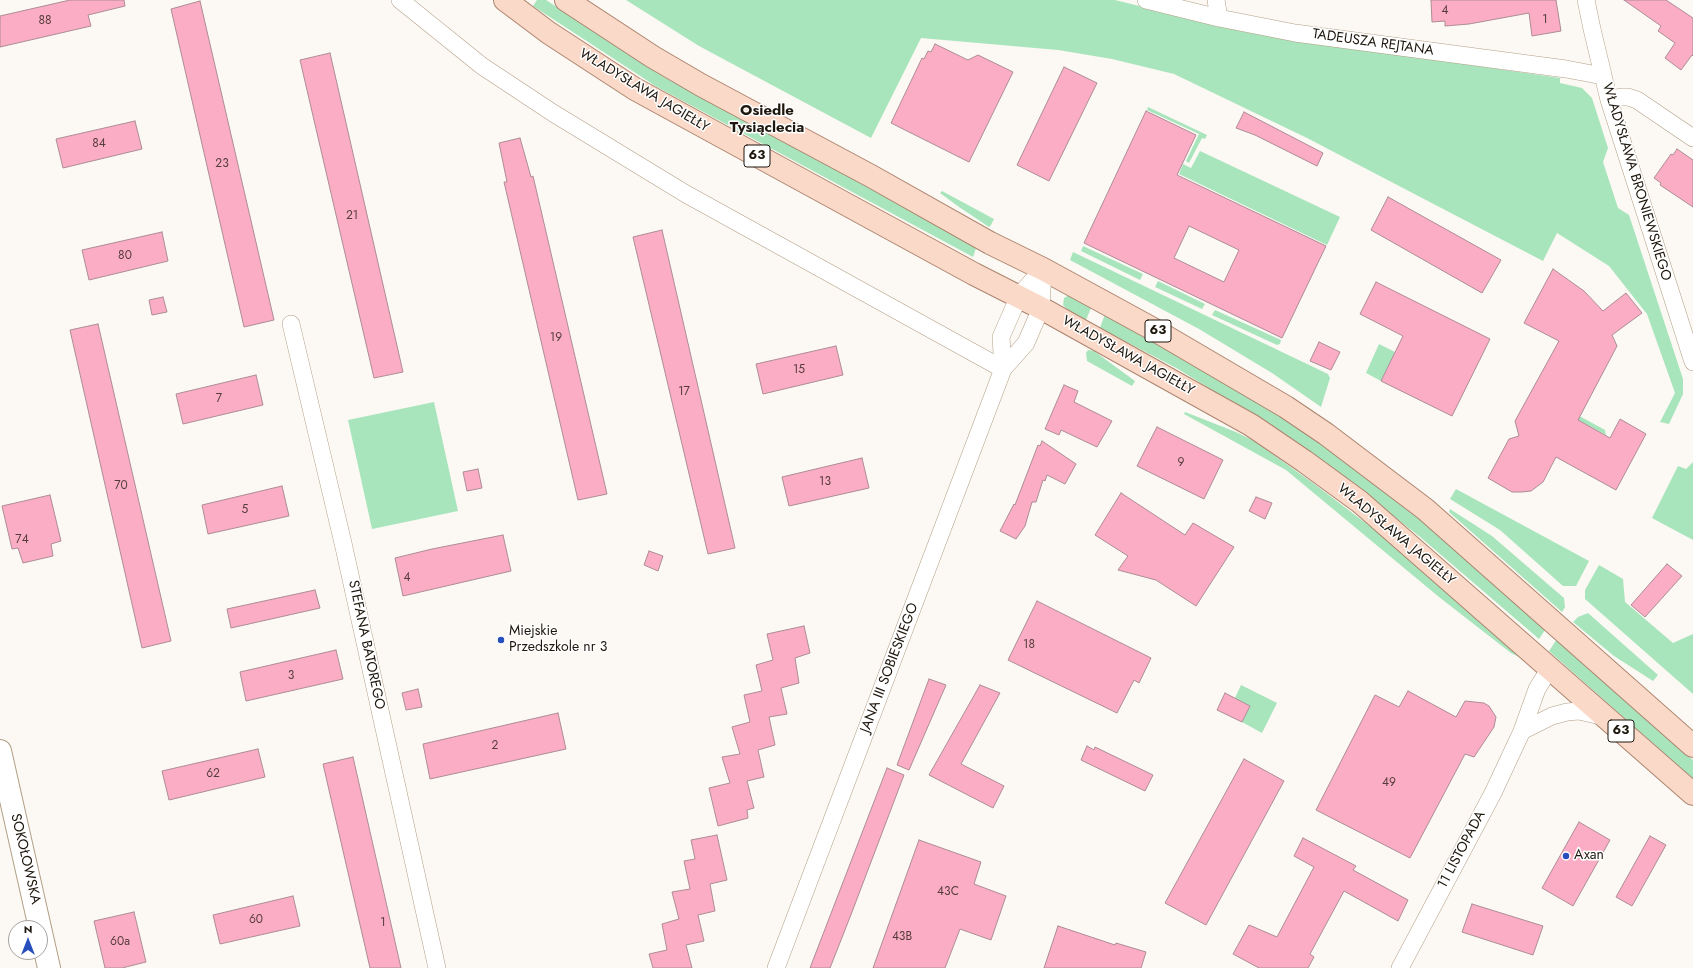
<!DOCTYPE html>
<html>
<head>
<meta charset="utf-8">
<style>
	body { margin:0 }
	#map { position:relative; width:1693px; height:968px; overflow:hidden; background:#fcf8f3; font-family:Jost,sans-serif }
	canvas { display:block }
	.north { position:absolute; left:8px; top:920px; width:40px; height:40px; box-sizing:border-box; background:#fff; border:1px solid #a5a29f; border-radius:50%; rotate:0deg; font-size:11px; font-weight:700; line-height:16px; text-align:center; color:#1e170e }
	.north::after { content:''; display:block; margin:auto; width:14px; height:18px; background:#264ebd; clip-path:polygon(50% 0,100% 100%,50% 72%,0 100%) }
</style>
</head>
<body>
<div id="map">
<canvas width="1693" height="968"></canvas>
<div class="north">N</div>
</div>
<script>
const g = document.querySelector('canvas').getContext('2d');
g.lineJoin = 'round';
function fill(path, color) { g.fillStyle = color; g.fill(path, 'evenodd'); }
const poly = rows => new Path2D(rows.map(r => 'M' + r).join(''));
function strokePath(path, color, width, dash) { g.strokeStyle = color; g.lineWidth = width; g.lineCap = dash ? 'butt' : 'round'; g.setLineDash(dash || []); g.stroke(path); }
function label(font, color, halo, rows, align = 'center') {
  g.font = font + ' Jost,sans-serif'; g.lineWidth = 3; g.setLineDash([]); g.textBaseline = 'middle'; g.strokeStyle = halo; g.fillStyle = color; for (const [text, x, y, turn = 0] of rows) {
    g.save(); g.translate(x, y); g.rotate((+turn || 0) * Math.PI / 180); g.textAlign = isNaN(turn) ? turn : align; if (halo) g.strokeText(text, 0, 0); g.fillText(text, 0, 0); g.restore();
  }
}
const green = poly([
	[537,0,546,0,662,76,977,245,973,257,657,87,533,6],
	[626,0,1115,0,1245,32,1560,78,1560,83,1582,88,1592,98,1608,148,1603,162,1618,208,1629,215,1683,379,1683,394,1669,424,1660,422,1675,393,1647,314,1609,266,1557,233,1543,261,1307,138,1174,74,1112,59,1058,50,921,38,871,138,699,46],
	[1148,107,1207,135,1205,139,1202,138,1189,163,1186,161,1199,134,1147,110],
	[1200,151,1340,217,1327,245,1179,174,1183,164,1191,168],
	[942,191,994,219,991,225,989,227,959,207,940,193],
	[1083,246,1143,274,1140,280,1081,251],
	[1073,252,1328,374,1330,378,1321,407,1272,373,1199,329,1070,260],
	[1158,281,1205,304,1202,309,1155,287],
	[1069,295,1091,308,1086,320,1069,311,1063,305,1064,298],
	[1215,310,1281,340,1280,344,1277,345,1212,315],
	[1105,314,1259,401,1312,437,1352,466,1427,525,1545,630,1539,639,1419,536,1306,448,1178,369,1100,328],
	[1379,344,1395,352,1381,381,1366,373],
	[1088,350,1094,351,1135,381,1132,386,1087,361,1086,353],
	[434,402,458,511,372,529,348,420],
	[1185,412,1236,432,1254,441,1313,483,1380,534,1521,654,1519,657,1511,653,1439,597,1286,470,1184,414],
	[1574,413,1605,430,1606,435,1572,417],
	[1693,462,1693,540,1652,518,1678,466,1686,469],
	[1456,489,1589,561,1576,586,1563,586,1500,530,1450,499],
	[1450,509,1492,536,1564,598,1565,607,1562,612,1449,512],
	[1599,565,1623,579,1625,602,1673,643,1693,634,1693,694,1585,599,1585,590],
	[1588,613,1658,675,1653,681,1614,656,1573,622,1578,617],
	[1557,639,1693,760,1693,779,1549,651],
	[1241,685,1277,703,1262,733,1242,722,1250,706,1235,698]
]);
const building = poly([
	[70,0,124,0,125,6,88,15,91,26,0,47,0,16,70,0],
	[1431,0,1556,0,1561,31,1532,36,1529,13,1469,24,1445,26,1445,21,1432,22,1431,0],
	[1624,0,1666,0,1693,18,1693,56,1692,55,1681,70,1665,58,1675,43,1658,31,1661,26,1624,0],
	[200,1,274,320,244,327,171,9,200,1],
	[935,44,968,60,978,55,1013,72,969,162,891,123,922,58,924,59,928,51,931,52,935,44],
	[330,53,403,372,374,378,300,60,330,53],
	[1064,67,1097,83,1049,181,1017,165,1064,67],
	[1146,111,1196,135,1177,175,1326,246,1282,338,1084,243,1146,111],
	[1189,226,1239,250,1224,282,1174,258,1189,226],
	[1244,112,1323,153,1317,166,1255,135,1236,128,1244,112],
	[135,121,142,149,63,168,56,139,135,121],
	[520,138,531,177,533,176,607,494,578,500,504,182,507,182,499,143,520,138],
	[1677,149,1693,160,1693,207,1660,185,1661,183,1654,178,1671,154,1673,155,1677,149],
	[1388,197,1501,260,1482,293,1371,230,1388,197],
	[662,230,735,548,708,554,633,237,662,230],
	[162,232,168,261,89,280,82,250,162,232],
	[1553,269,1584,291,1603,311,1626,293,1642,313,1612,335,1617,346,1578,420,1610,438,1620,419,1646,434,1616,490,1556,457,1543,482,1531,491,1522,492,1512,492,1488,478,1509,439,1519,436,1515,421,1559,341,1524,323,1553,269],
	[1376,282,1490,339,1452,416,1381,381,1403,336,1360,314,1376,282],
	[163,297,167,312,152,315,149,300,163,297],
	[98,324,171,641,142,648,70,330,98,324],
	[1319,342,1340,352,1331,370,1310,361,1319,342],
	[836,346,843,375,763,394,756,364,836,346],
	[256,375,263,405,183,424,176,394,256,375],
	[1064,385,1078,391,1074,402,1112,421,1097,447,1061,430,1059,435,1045,429,1064,385],
	[1157,427,1223,460,1204,499,1137,466,1157,427],
	[1042,441,1076,464,1065,484,1047,475,1045,481,1043,480,1036,502,1032,502,1025,526,1016,539,1000,531,1014,504,1015,505,1038,445,1040,446,1042,441],
	[862,458,869,488,789,506,782,477,862,458],
	[478,469,482,488,467,491,463,472,478,469],
	[282,486,289,516,208,534,202,505,282,486],
	[1121,493,1185,535,1193,523,1234,547,1196,606,1156,580,1118,570,1128,556,1095,535,1121,493],
	[50,495,61,541,51,544,53,556,23,563,18,548,12,549,2,506,50,495],
	[1256,497,1272,503,1265,519,1249,511,1256,497],
	[503,535,511,571,403,596,395,558,432,549,503,535],
	[649,551,663,556,658,571,644,565,649,551],
	[1667,564,1682,576,1645,617,1631,605,1667,564],
	[315,590,320,608,231,628,227,609,315,590],
	[1037,601,1151,658,1139,683,1134,680,1117,713,1008,660,1037,601],
	[804,626,810,653,795,658,799,683,781,688,787,714,769,717,775,745,758,750,764,777,747,781,754,808,747,810,748,818,718,826,709,788,730,783,722,757,740,754,732,727,750,722,744,695,762,691,756,665,773,660,767,634,804,626],
	[336,650,343,679,246,701,240,672,336,650],
	[929,679,946,685,909,770,897,765,929,679],
	[980,685,1000,693,961,764,1004,786,993,808,929,775,980,685],
	[418,689,422,707,406,710,402,693,418,689],
	[1408,691,1456,717,1465,701,1484,703,1489,706,1496,717,1494,727,1474,757,1465,754,1410,858,1316,810,1375,695,1399,707,1408,691],
	[1225,693,1250,706,1242,722,1217,710,1225,693],
	[558,713,566,749,430,779,423,744,558,713],
	[1087,746,1094,750,1095,747,1153,775,1145,791,1081,760,1087,746],
	[258,749,265,777,169,800,162,771,258,749],
	[353,757,401,968,370,968,323,764,353,757],
	[1244,759,1284,781,1206,925,1165,903,1244,759],
	[887,768,904,775,852,912,830,968,810,968,887,768],
	[1579,822,1610,840,1573,906,1542,888,1579,822],
	[717,835,727,880,710,884,715,911,698,915,704,941,686,945,692,968,653,968,649,954,667,950,662,924,679,919,672,892,690,889,684,861,695,859,691,840,717,835],
	[1650,836,1666,845,1632,906,1616,897,1650,836],
	[1303,838,1356,866,1353,870,1408,900,1398,921,1344,891,1310,954,1314,957,1308,968,1259,968,1233,954,1249,925,1277,937,1314,867,1294,856,1303,838],
	[919,840,981,862,974,884,1006,896,991,940,960,929,945,968,873,968,919,840],
	[293,896,300,926,220,944,213,915,293,896],
	[1472,904,1543,926,1533,955,1462,932,1472,904],
	[134,912,146,962,122,968,105,968,94,921,134,912],
	[1058,926,1115,945,1116,943,1146,952,1141,968,1044,968,1058,926]
]);
const minor = poly([
	[400,0,482,66,553,113,686,194,1003,369],
	[1146,0,1219,18,1295,33,1566,69,1603,76],
	[1216,0,1219,18],
	[1586,0,1592,29,1609,100,1693,362],
	[1609,100,1621,97,1628,97,1637,100,1693,138],
	[291,324,343,543,437,968],
	[1003,369,1001,337,1019,296,1043,269],
	[1522,731,1552,716,1567,712,1579,711,1605,717],
	[776,968,1003,369,1026,343,1041,308,1043,269],
	[1400,968,1493,793,1522,731,1537,689,1550,668]
]);
const tertiary = poly([
	[0,751,49,968]
]);
const primary = poly([
	[505,0,549,33,635,89,974,274,1041,308,1251,425,1304,461,1360,502,1693,794],
	[566,0,653,57,701,85,871,176,990,243,1043,269,1153,329,1286,407,1326,434,1425,509,1693,746]
]);
const markers = [
	[501,640,4,"#264ebd"],
	[1566,856,4,"#264ebd"]
];
const numberNames = [
	["4",1445,11],
	["1",1545,20],
	["88",45,21],
	["84",99,144],
	["23",222,164],
	["21",352,216],
	["80",125,256],
	["19",556,338],
	["15",799,370],
	["17",684,392],
	["7",219,399],
	["9",1181,463],
	["13",825,482],
	["70",121,486],
	["5",245,510],
	["74",22,540],
	["4",407,578],
	["18",1029,645],
	["3",291,676],
	["2",495,746],
	["62",213,774],
	["49",1389,783],
	["43C",948,892],
	["60",256,920],
	["1",383,923],
	["43B",902,937],
	["60a",120,942]
];
const shields = [
	[757,156,26],
	[1158,331,26],
	[1621,731,26]
];
const shieldNames = [
	["63",757,156],
	["63",1158,331],
	["63",1621,731]
];
const streetNames = [
	["TADEUSZA REJTANA",1373,43,8],
	["WŁADYSŁAWA JAGIEŁŁY",644,91,31],
	["WŁADYSŁAWA BRONIEWSKIEGO",1636,182,73],
	["WŁADYSŁAWA JAGIEŁŁY",1128,356,29],
	["WŁADYSŁAWA JAGIEŁŁY",1396,535,40],
	["STEFANA BATOREGO",366,645,78],
	["JANA III SOBIESKIEGO",890,668,-69],
	["11 LISTOPADA",1462,850,-62],
	["SOKOŁOWSKA",25,859,77]
];
const poiNames = [
	["Miejskie",509,632],
	["Przedszkole nr 3",509,648],
	["Axan",1574,856]
];
const neighbourhoodNames = [
	["Osiedle",767,111],
	["Tysiąclecia",767,128]
];
fill(green, '#a8e5bc');
fill(building, '#fbadc5');
strokePath(building, '#ac8c95', 1);
strokePath(minor, '#b29f86', 18);
strokePath(tertiary, '#b29f86', 24);
strokePath(primary, '#ac856f', 24);
strokePath(minor, '#fff', 17);
strokePath(tertiary, '#fff', 22);
strokePath(primary, '#fbd9c8', 22);
for (const [x, y, r, color] of markers) { const dot = new Path2D(); dot.arc(x, y, r, 0, 2 * Math.PI); g.fillStyle = color; g.fill(dot); strokePath(dot, '#fff', 1.5); }
label('12px', '#553c3c', null, numberNames);
for (const [x, y, w] of shields) { const box = new Path2D(); box.roundRect(x - w / 2, y - 11, w, 22, 3); g.fillStyle = '#fff'; g.fill(box); strokePath(box, '#1e170e', 1); }
label('bold 13px', '#1e170e', null, shieldNames);
label('14px', '#1e170e', '#fff', streetNames);
label('14px', '#1e170e', '#fff', poiNames, 'left');
label('bold 15px', '#1e170e', '#fff', neighbourhoodNames);
</script>
</body>
</html>
